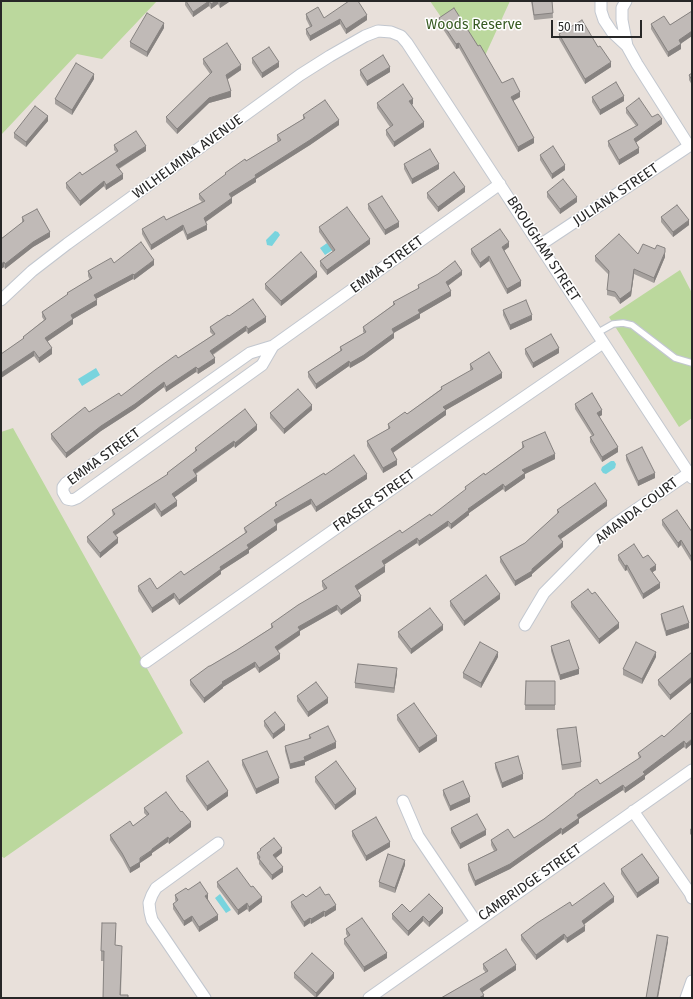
<!DOCTYPE html>
<html>
<head>
<meta charset="utf-8">
<style>
	body { margin:0 }
	#map { position:relative; width:693px; height:999px; overflow:hidden; background:#e8e0da; font-family:"Fira Sans",sans-serif }
	canvas { display:block }
	.frame { position:absolute; inset:0; border:2px solid #272727; pointer-events:none }
	.scale { position:absolute; left:551px; top:20px; width:91px; height:18px; box-sizing:border-box; border:2px solid #272727; border-top:0; padding-left:5px; font-size:12px; line-height:14px; white-space:nowrap; color:#272727; -webkit-text-stroke:3px #fff; paint-order:stroke }
</style>
</head>
<body>
<div id="map">
<canvas width="693" height="999"></canvas>
<div class="frame"></div>
<div class="scale">50 m</div>
</div>
<script>
const g = document.querySelector('canvas').getContext('2d');
g.lineJoin = 'round';
function fill(path, color) { g.fillStyle = color; g.fill(path, 'evenodd'); }
const poly = rows => new Path2D(rows.map(r => 'M' + r).join(''));
function strokePath(path, color, width, dash) { g.strokeStyle = color; g.lineWidth = width; g.lineCap = dash ? 'butt' : 'round'; g.setLineDash(dash || []); g.stroke(path); }
function label(font, color, halo, rows, align = 'center') {
  g.font = font + ' "Fira Sans",sans-serif'; g.lineWidth = 3; g.setLineDash([]); g.textBaseline = 'middle'; g.strokeStyle = halo; g.fillStyle = color; for (const [text, x, y, turn = 0] of rows) {
    g.save(); g.translate(x, y); g.rotate((+turn || 0) * Math.PI / 180); g.textAlign = isNaN(turn) ? turn : align; if (halo) g.strokeText(text, 0, 0); g.fillText(text, 0, 0); g.restore();
  }
}
const green = poly([
	[1,1,157,1,102,59,77,54,1,135],
	[430,1,510,1,478,71],
	[680,270,692,293,692,418,679,427,609,317],
	[13,428,183,733,4,858,1,856,1,432]
]);
const water = poly([
	[275,231,278,232,280,235,272,246,267,245,266,240],
	[337,236,342,244,325,255,320,248],
	[96,368,100,375,82,386,78,379],
	[611,461,614,461,616,464,615,468,606,474,603,473,601,470,602,467],
	[220,894,231,910,226,913,215,898]
]);
const lane = poly([
	[597,333,613,324,623,323,632,325,675,358,692,363]
]);
const street = poly([
	[601,1,601,11,604,20,612,32,627,46,637,64,689,146],
	[626,1,622,8,622,20,627,46],
	[540,245,692,144],
	[1,300,32,271,67,244,300,75,330,56,365,36,378,31,391,32,401,36,407,43,692,478],
	[273,346,262,365,77,498,72,500,67,499,63,492,63,487,66,483,250,353,273,346,500,184],
	[525,625,544,593,599,537,615,524,689,473],
	[146,662,466,437,603,343],
	[403,801,418,836,476,922],
	[633,811,690,893,692,898],
	[205,998,152,920,150,912,149,903,152,895,156,888,218,843],
	[369,998,692,770],
	[686,998,692,981]
]);
const wall = poly([
	[185,1,229,1,229,2,220,8,218,4,211,9,209,6,193,17,185,5],
	[531,1,552,1,553,18,534,20],
	[692,11,692,36,681,43,681,49,668,57,651,29,651,24,670,25],
	[306,14,324,18,367,20,346,34,340,24,310,41,306,34,306,29,310,27,306,19],
	[439,18,502,83,520,97,513,101,534,143,518,152,459,48,456,49,439,23],
	[164,28,147,57,130,47,130,42],
	[559,34,598,47,611,67,585,84,559,39],
	[252,58,279,67,262,78,252,63],
	[203,59,241,70,227,80,231,97,209,103,177,134,166,122,166,117,210,74,203,64],
	[360,70,390,72,367,86,360,75],
	[692,73,692,85,689,80,689,75],
	[94,79,72,115,55,104,55,99],
	[592,97,624,101,600,115,592,102],
	[377,103,413,104,412,105,424,127,394,147,386,135,386,130,390,127,377,108],
	[626,108,652,117,662,124,636,142,639,153,619,165,608,146,608,141,636,126,626,113],
	[303,115,339,125,310,145,256,179,256,182,232,197,232,203,206,222,207,230,187,240,183,230,151,250,142,234,142,229,166,220,202,202,199,199,199,194,225,175,225,173,246,161,278,142,277,140,277,135,303,119],
	[48,121,26,147,14,138,14,133],
	[114,145,146,151,119,169,123,179,106,190,104,186,80,206,66,188,66,183,82,175,116,152,114,150],
	[540,155,565,170,552,179,540,160],
	[404,164,439,169,412,184,404,169],
	[465,192,438,212,427,198,427,193],
	[547,192,577,202,560,214,547,197],
	[368,204,399,227,385,235,368,209],
	[22,217,50,237,33,247,5,269,4,267,1,269,1,239,22,223],
	[661,217,689,225,673,237,661,222],
	[319,227,370,244,327,275,320,266,320,261,333,252,319,232],
	[509,247,504,251,521,286,507,294,489,261,480,268,471,254,471,249],
	[595,256,665,257,654,283,634,274,631,296,620,304,615,297,607,295,607,290,609,275,595,261],
	[114,263,154,265,134,280,133,279,96,299,97,305,73,319,73,324,47,342,52,354,39,363,34,356,1,378,1,354,23,339,23,337,44,320,42,317,42,312,67,295,67,293,90,280,88,276,88,271],
	[462,275,448,286,451,296,420,314,420,318,394,332,394,338,364,360,350,368,349,366,316,389,308,377,308,372,340,351,340,347,364,333,363,332,363,327,393,305,393,302,418,289,418,285],
	[317,277,281,306,265,289,265,284],
	[503,310,532,320,510,330,503,315],
	[229,316,266,322,248,334,246,331,213,355,215,363,198,374,196,372,166,392,164,387,135,409,101,431,66,458,51,439,51,434,89,412,121,396,213,335,210,332,210,327],
	[525,349,559,353,533,368,525,354],
	[470,364,502,378,446,410,446,415,393,453,397,465,383,473,367,446,367,441,388,429,388,424,407,414,441,389,441,387,471,371,470,369],
	[575,404,602,415,599,417,618,452,602,462,590,442,590,437,592,436,575,409],
	[312,410,284,434,270,418,270,413],
	[257,430,235,448,234,446,196,474,197,481,174,498,177,506,161,517,155,508,115,535,118,543,100,558,87,542,87,537,113,516,112,510,167,475,167,473,195,452,195,448],
	[522,442,555,459,525,474,525,478,505,492,503,489,469,513,469,515,451,529,448,526,419,546,417,543,384,565,385,572,357,590,361,601,341,615,337,610,300,631,300,635,278,651,280,659,259,673,255,667,223,687,223,688,204,703,190,685,190,680,210,666,237,650,271,628,271,624,324,590,322,586,322,581,402,533,431,516,465,491,465,487,485,475,522,448],
	[626,455,655,478,638,486,626,460],
	[325,475,367,479,316,512,311,504,277,524,277,530,249,550,249,553,221,571,221,574,179,605,174,598,152,613,138,591,138,586,157,589,184,575,245,533,244,528,275,507,275,503],
	[607,506,561,539,563,547,532,574,532,576,515,586,500,562,500,557,525,543,557,514,557,510],
	[662,520,692,532,692,563,681,545,678,548,662,525],
	[618,555,643,558,656,570,652,572,660,588,643,599,627,570,625,571,618,560],
	[592,594,619,628,599,644,571,607,571,602],
	[500,599,464,626,450,606,450,601],
	[661,614,689,628,666,636,661,619],
	[443,630,411,654,398,637,398,632],
	[551,646,579,674,560,680,551,651],
	[692,652,692,682,670,700,658,685,658,680],
	[498,657,481,688,463,678,463,673],
	[656,657,642,684,623,675,623,669],
	[397,673,394,693,355,688,355,683],
	[526,681,555,681,555,710,525,710],
	[297,696,328,703,308,717,297,701],
	[692,712,686,749,684,747,645,776,645,779,625,793,623,790,579,819,579,823,562,835,561,833,510,869,475,886,468,870,468,864,494,851,491,845,491,840,514,838,544,819,575,796,575,794,600,784,639,759,638,753,664,737],
	[397,715,437,741,419,753,397,720],
	[264,721,285,730,273,739,264,726],
	[557,729,581,762,581,767,562,770,557,734],
	[309,735,336,748,305,762,305,765,290,769,285,751,285,746,309,739],
	[242,760,279,783,256,794,242,765],
	[495,763,523,779,502,788,495,768],
	[186,776,228,796,207,811,186,781],
	[315,777,356,794,335,810,315,782],
	[443,790,470,802,450,811,443,795],
	[144,808,191,827,169,844,168,842,152,853,152,855,140,863,140,867,130,873,122,858,110,840,110,835,133,826,147,816,144,813],
	[451,828,486,835,460,849,451,833],
	[692,828,692,836,690,834,690,829],
	[352,831,390,847,366,861,352,836],
	[260,849,282,853,276,858,283,872,272,880,259,864,259,861,257,858,257,853,260,851],
	[405,865,395,893,379,887,379,882],
	[621,869,659,883,637,898,621,874],
	[217,882,262,902,249,912,247,909,238,915,217,887],
	[188,890,208,899,218,920,199,932,192,921,184,926,173,909,173,904,176,902,175,900,175,895],
	[306,897,336,910,325,917,324,916,311,924,310,923,304,927,291,907,291,902],
	[614,902,584,924,585,931,567,943,564,939,536,960,521,940,521,935,572,906],
	[443,913,429,927,423,921,408,936,392,919,392,914],
	[346,929,387,958,364,972,344,944,344,939,348,937,346,934],
	[116,933,115,945,122,955,121,995,103,998,104,961,101,961,101,951],
	[483,964,516,970,482,992,484,998,441,998,486,973,483,969],
	[294,973,334,978,316,998,294,978]
]);
const shadedWall = poly([
	[209,1,209,6,193,17,193,12],
	[216,1,218,1,218,4,211,9,211,4],
	[222,1,229,1,229,2,220,8,220,3],
	[367,15,367,20,346,34,346,29],
	[340,19,340,24,310,41,310,36],
	[164,23,164,28,147,57,147,52],
	[692,31,692,36,679,45,679,40],
	[459,43,459,48,456,49,456,44],
	[681,44,681,49,668,57,668,52],
	[279,62,279,67,262,78,262,73],
	[611,62,611,67,585,84,585,79],
	[241,65,241,70,226,80,226,75],
	[390,67,390,72,367,86,367,81],
	[94,74,94,79,72,115,72,110],
	[231,91,231,97,209,103,177,134,177,129,209,98],
	[520,92,520,97,511,102,511,97],
	[624,96,624,101,600,115,600,110],
	[413,99,413,104,409,106,409,101],
	[48,116,48,121,26,147,26,142],
	[662,119,662,124,634,144,634,139],
	[339,120,339,125,310,145,256,179,256,182,229,199,229,194,255,175],
	[424,122,424,127,394,147,394,142],
	[534,138,534,143,518,152,518,147],
	[146,146,146,151,116,170,116,165],
	[639,148,639,153,619,165,619,160],
	[439,164,439,169,412,184,412,179],
	[565,165,565,170,552,179,552,174],
	[123,174,123,179,106,190,106,185],
	[104,181,104,186,80,206,80,201],
	[465,187,465,192,438,212,438,207],
	[577,197,577,202,560,214,560,209],
	[232,198,232,203,204,223,204,218],
	[689,220,689,225,673,237,673,232],
	[399,222,399,227,385,235,385,230],
	[183,225,183,230,151,250,151,245],
	[207,225,207,230,187,240,187,235],
	[50,232,50,237,33,247,5,269,5,264,33,242],
	[370,239,370,244,327,275,327,270],
	[509,242,509,247,502,252,502,247],
	[665,252,665,257,654,283,654,278],
	[489,256,489,261,480,268,480,263],
	[154,260,154,265,134,280,134,275],
	[4,262,4,267,1,269,1,264],
	[634,269,634,274,631,296,620,304,620,299],
	[462,271,462,275,446,287,446,282],
	[317,272,317,277,281,306,281,301],
	[133,274,133,279,94,300,94,295],
	[521,281,521,286,507,294,507,289],
	[451,291,451,296,420,314,420,318,392,334,392,329,418,310],
	[97,300,97,305,73,319,73,324,45,343,45,338,71,315],
	[532,315,532,320,510,330,510,325],
	[266,317,266,322,248,334,248,329],
	[246,326,246,331,210,356,210,351],
	[394,333,394,338,364,360,350,368,350,363],
	[52,348,52,354,39,363,39,358],
	[559,348,559,353,533,368,533,363],
	[34,351,34,356,1,378,1,373],
	[215,358,215,363,198,374,198,369],
	[349,361,349,366,316,389,316,384],
	[196,367,196,372,166,392,166,387],
	[502,373,502,378,446,410,446,415,391,454,391,449,443,407],
	[164,382,164,387,135,409,101,431,66,458,66,453,101,426],
	[312,405,312,410,284,434,284,429],
	[602,410,602,415,597,418,597,413],
	[257,425,257,430,235,448,235,443],
	[234,441,234,446,193,475,193,470],
	[618,447,618,452,602,462,602,457],
	[555,454,555,459,525,474,525,478,505,492,505,487,522,470],
	[397,460,397,465,383,473,383,468],
	[655,473,655,478,638,486,638,481],
	[367,474,367,479,316,512,316,507],
	[197,476,197,481,172,499,172,494],
	[503,484,503,489,469,513,469,515,451,529,451,524,468,509],
	[311,499,311,504,274,525,274,520],
	[177,501,177,506,161,517,161,512],
	[607,501,607,506,558,541,558,536],
	[155,503,155,508,113,537,113,532],
	[448,521,448,526,419,546,419,541],
	[277,525,277,530,249,550,249,553,221,571,221,574,179,605,179,600,220,567,247,545],
	[118,538,118,543,100,558,100,553],
	[417,538,417,543,382,566,382,561],
	[681,540,681,545,678,548,678,543],
	[563,542,563,547,532,574,532,576,515,586,515,581,532,569],
	[627,565,627,570,625,571,625,566],
	[656,565,656,570,650,574,650,569],
	[385,566,385,572,355,592,355,586],
	[660,583,660,588,643,599,643,594],
	[174,593,174,598,152,613,152,608],
	[500,594,500,599,464,626,464,621],
	[361,596,361,601,341,615,341,610],
	[337,605,337,610,300,631,300,635,275,652,275,647,298,627],
	[619,623,619,628,599,644,599,639],
	[689,623,689,628,666,636,666,631],
	[443,625,443,630,411,654,411,649],
	[498,652,498,657,481,688,481,683],
	[656,652,656,657,642,684,642,679],
	[280,654,280,659,259,673,259,668],
	[255,662,255,667,223,687,223,688,204,703,204,698,222,682],
	[397,668,397,673,394,693,394,688],
	[579,669,579,674,560,680,560,675],
	[692,677,692,682,670,700,670,695],
	[328,698,328,703,308,717,308,712],
	[285,725,285,730,273,739,273,734],
	[437,736,437,741,419,753,419,748],
	[692,739,692,744,686,749,686,744],
	[684,741,684,747,645,776,645,779,625,793,625,788,643,772],
	[336,742,336,748,305,762,305,765,290,769,290,764],
	[523,774,523,779,502,788,502,783],
	[279,778,279,783,256,794,256,789],
	[623,785,623,790,579,819,579,823,562,835,562,830,577,815],
	[356,789,356,794,335,810,335,805],
	[228,791,228,796,207,811,207,806],
	[470,797,470,802,450,811,450,806],
	[191,822,191,827,169,844,169,839],
	[561,828,561,833,510,869,475,886,475,881],
	[486,830,486,835,460,849,460,844],
	[168,837,168,842,152,853,152,855,140,863,140,867,130,873,130,868,152,849],
	[390,842,390,847,366,861,366,856],
	[282,848,282,853,273,860,273,855],
	[405,860,405,865,395,893,395,888],
	[283,867,283,872,272,880,272,875],
	[659,878,659,883,637,898,637,893],
	[208,894,208,899,205,901,205,896],
	[262,897,262,902,249,912,249,907],
	[614,897,614,902,582,926,582,921],
	[247,903,247,909,238,915,238,910],
	[336,905,336,910,325,917,325,912],
	[443,908,443,913,429,927,429,922],
	[324,911,324,916,311,924,311,919],
	[218,915,218,920,199,932,199,927],
	[192,916,192,921,184,926,184,921],
	[423,916,423,921,408,936,408,931],
	[310,918,310,923,304,927,304,922],
	[585,926,585,931,567,943,567,938],
	[564,934,564,939,536,960,536,955],
	[668,937,668,942,658,998,657,998],
	[387,953,387,958,364,972,364,967],
	[516,965,516,970,480,994,480,989],
	[334,973,334,978,316,998,316,993],
	[484,995,484,998,479,998]
]);
const building = poly([
	[186,1,216,1,211,4,209,1,193,12,186,1],
	[349,1,358,1,367,15,346,29,340,19,310,36,306,29,312,26,306,14,318,7,324,18,349,1],
	[532,1,552,1,553,13,534,15,532,1],
	[454,8,478,46,480,45,502,83,513,78,520,92,511,97,534,138,518,147,459,43,456,44,439,18,454,8],
	[692,11,692,31,679,40,681,44,668,52,651,24,664,16,670,25,692,11],
	[147,13,164,23,147,52,130,42,147,13],
	[582,20,598,47,600,46,611,62,585,79,559,34,582,20],
	[227,43,241,65,226,75,231,91,209,98,177,129,166,117,212,72,203,59,227,43],
	[269,47,279,62,262,73,252,58,269,47],
	[383,55,390,67,367,81,360,70,383,55],
	[76,63,94,74,72,110,55,99,76,63],
	[692,73,692,80,689,75,692,73],
	[616,82,624,96,600,110,592,97,616,82],
	[403,84,413,99,409,101,424,122,394,142,386,130,393,125,377,103,403,84],
	[639,98,652,117,658,114,662,119,634,139,639,148,619,160,608,141,638,125,626,108,639,98],
	[325,100,339,120,310,140,255,175,256,177,229,194,232,198,204,218,207,225,187,235,183,225,151,245,142,229,164,216,166,220,205,201,199,194,226,174,225,173,245,159,246,161,281,140,277,135,305,118,303,115,325,100],
	[35,106,48,116,26,142,14,133,35,106],
	[136,131,146,146,116,165,123,174,106,185,104,181,80,201,66,183,80,172,82,175,118,151,114,145,136,131],
	[553,146,565,165,552,174,540,155,553,146],
	[430,149,439,164,412,179,404,164,430,149],
	[454,172,465,187,438,207,427,193,454,172],
	[563,179,577,197,560,209,547,192,563,179],
	[382,196,399,222,385,230,368,204,382,196],
	[677,205,689,220,673,232,661,217,677,205],
	[347,207,370,239,327,270,320,261,335,250,319,227,347,207],
	[37,209,50,232,33,242,5,264,4,262,1,264,1,239,24,221,22,217,37,209],
	[500,229,509,242,502,247,521,281,507,289,489,256,480,263,471,249,500,229],
	[619,234,638,254,643,244,655,249,657,245,665,248,665,252,654,278,634,269,631,291,620,299,615,292,607,290,609,271,595,256,619,234],
	[141,242,154,260,134,275,133,274,94,295,97,300,71,315,73,319,45,338,52,348,39,358,34,351,1,373,1,354,24,338,23,337,46,319,42,312,68,294,67,293,92,278,88,271,111,258,114,263,141,242],
	[301,252,317,272,281,301,265,284,301,252],
	[455,261,462,271,446,282,451,291,418,310,420,313,392,329,394,333,364,355,350,363,349,361,316,384,308,372,342,350,340,347,366,332,363,327,395,304,393,302,419,288,418,285,438,274,455,261],
	[253,299,266,317,248,329,246,326,210,351,215,358,198,369,196,367,166,387,164,382,135,404,101,426,66,453,51,434,85,407,89,412,119,393,121,396,155,370,176,355,178,358,215,334,210,327,228,315,229,316,253,299],
	[526,300,532,315,510,325,503,310,526,300],
	[551,334,559,348,533,363,525,349,551,334],
	[489,352,502,373,443,407,446,410,391,449,397,460,383,468,367,441,390,428,388,424,405,412,407,414,442,389,441,387,473,369,470,364,489,352],
	[298,389,312,405,284,429,270,413,298,389],
	[592,393,602,410,597,413,618,447,602,457,590,437,594,435,575,404,592,393],
	[245,409,257,425,235,443,234,441,193,470,197,476,172,494,177,501,161,512,155,503,113,532,118,538,100,553,87,537,115,514,112,510,168,474,167,473,197,450,195,448,245,409],
	[545,432,555,454,522,470,525,473,505,487,503,484,468,509,469,510,451,524,448,521,419,541,417,538,382,561,385,566,355,586,361,596,341,610,337,605,298,627,300,630,275,647,280,654,259,668,255,662,222,682,223,683,204,698,190,680,209,666,210,666,237,650,273,627,271,624,298,605,327,588,322,581,400,530,402,533,430,514,431,516,466,489,465,487,484,473,485,475,524,447,522,442,545,432],
	[642,447,655,473,638,481,626,455,642,447],
	[354,455,367,474,316,507,311,499,274,520,277,525,247,545,249,548,220,567,221,569,179,600,174,593,152,608,138,586,150,578,157,589,181,571,184,575,247,532,244,528,277,505,275,503,324,473,325,475,354,455],
	[595,483,607,501,558,536,563,542,532,569,532,571,515,581,500,557,525,543,559,512,557,510,595,483],
	[677,510,692,532,692,558,681,540,678,543,662,520,677,510],
	[634,544,643,558,648,555,656,565,650,569,660,583,643,594,627,565,625,566,618,555,634,544],
	[486,575,500,594,464,621,450,601,486,575],
	[588,589,592,594,595,592,619,623,599,639,571,602,588,589],
	[683,606,689,623,666,631,661,614,683,606],
	[430,608,443,625,411,649,398,632,430,608],
	[569,640,579,669,560,675,551,646,569,640],
	[480,642,498,652,481,683,463,673,480,642],
	[636,642,656,652,642,679,623,669,636,642],
	[692,652,692,677,670,695,658,680,692,652],
	[358,664,397,668,394,688,355,683,358,664],
	[526,681,555,681,555,705,525,705,526,681],
	[316,682,328,698,308,712,297,696,316,682],
	[414,703,437,736,419,748,397,715,414,703],
	[275,712,285,725,273,734,264,721,275,712],
	[692,712,692,739,686,744,684,741,643,772,645,774,625,788,623,785,577,815,579,818,562,830,561,828,510,864,475,881,468,864,497,850,491,840,508,829,514,838,544,819,575,795,575,794,597,779,600,784,641,757,638,753,662,735,664,737,692,712],
	[328,726,336,742,304,757,305,760,290,764,285,746,311,738,309,735,328,726],
	[576,727,581,762,562,765,557,729,576,727],
	[267,751,279,778,256,789,242,760,267,751],
	[518,756,523,774,502,783,495,763,518,756],
	[208,761,228,791,207,806,186,776,208,761],
	[336,761,356,789,335,805,315,777,336,761],
	[463,781,470,797,450,806,443,790,463,781],
	[166,792,181,812,182,811,191,822,169,839,168,837,152,849,152,850,140,858,140,862,130,868,122,853,110,835,130,821,133,826,149,814,144,808,166,792],
	[477,814,486,830,460,844,451,828,477,814],
	[376,817,390,842,366,856,352,831,376,817],
	[274,838,282,848,273,855,283,867,272,875,259,859,260,857,257,853,261,850,260,849,274,838],
	[388,854,405,860,395,888,379,882,388,854],
	[642,854,659,878,637,893,621,869,642,854],
	[237,868,251,887,253,886,262,897,249,907,247,903,238,910,217,882,237,868],
	[200,882,208,894,205,896,218,915,199,927,192,916,184,921,173,904,178,900,175,895,186,888,188,890,200,882],
	[604,883,614,897,582,921,585,926,567,938,564,934,536,955,521,935,537,923,570,902,572,906,604,883],
	[320,887,325,895,329,894,336,905,325,912,324,911,311,919,310,918,304,922,291,902,303,894,306,897,320,887],
	[429,894,443,908,429,922,423,916,408,931,392,914,402,904,410,912,429,894],
	[362,918,387,953,364,967,344,939,350,935,346,929,362,918],
	[102,923,116,923,115,945,122,946,120,995,128,995,128,998,103,998,104,951,101,951,102,923],
	[657,935,668,937,657,998,646,998,657,935],
	[506,949,516,965,480,989,484,995,479,998,441,998,488,971,483,964,506,949],
	[312,953,334,973,316,993,294,973,312,953]
]);
const parkNames = [
	["Woods Reserve",474,25]
];
const streetNames = [
	["WILHELMINA AVENUE",188,157,-36],
	["JULIANA STREET",616,195,-34],
	["BROUGHAM STREET",543,249,57],
	["EMMA STREET",387,265,-36],
	["EMMA STREET",104,457,-36],
	["FRASER STREET",374,501,-35],
	["AMANDA COURT",637,511,-37],
	["CAMBRIDGE STREET",530,883,-35]
];
fill(green, '#bbd89d');
fill(water, '#79d4de');
strokePath(lane, '#c2c7cf', 8);
strokePath(street, '#c2c7cf', 13);
strokePath(lane, '#fff', 5.5);
strokePath(street, '#fff', 11);
fill(wall, '#a5a09d');
fill(shadedWall, '#868280');
fill(building, '#c0bab7');
strokePath(building, '#868280', 1);
label('14px', '#365a21', '#fff', parkNames);
label('14px', '#272727', '#fff', streetNames);
</script>
</body>
</html>
